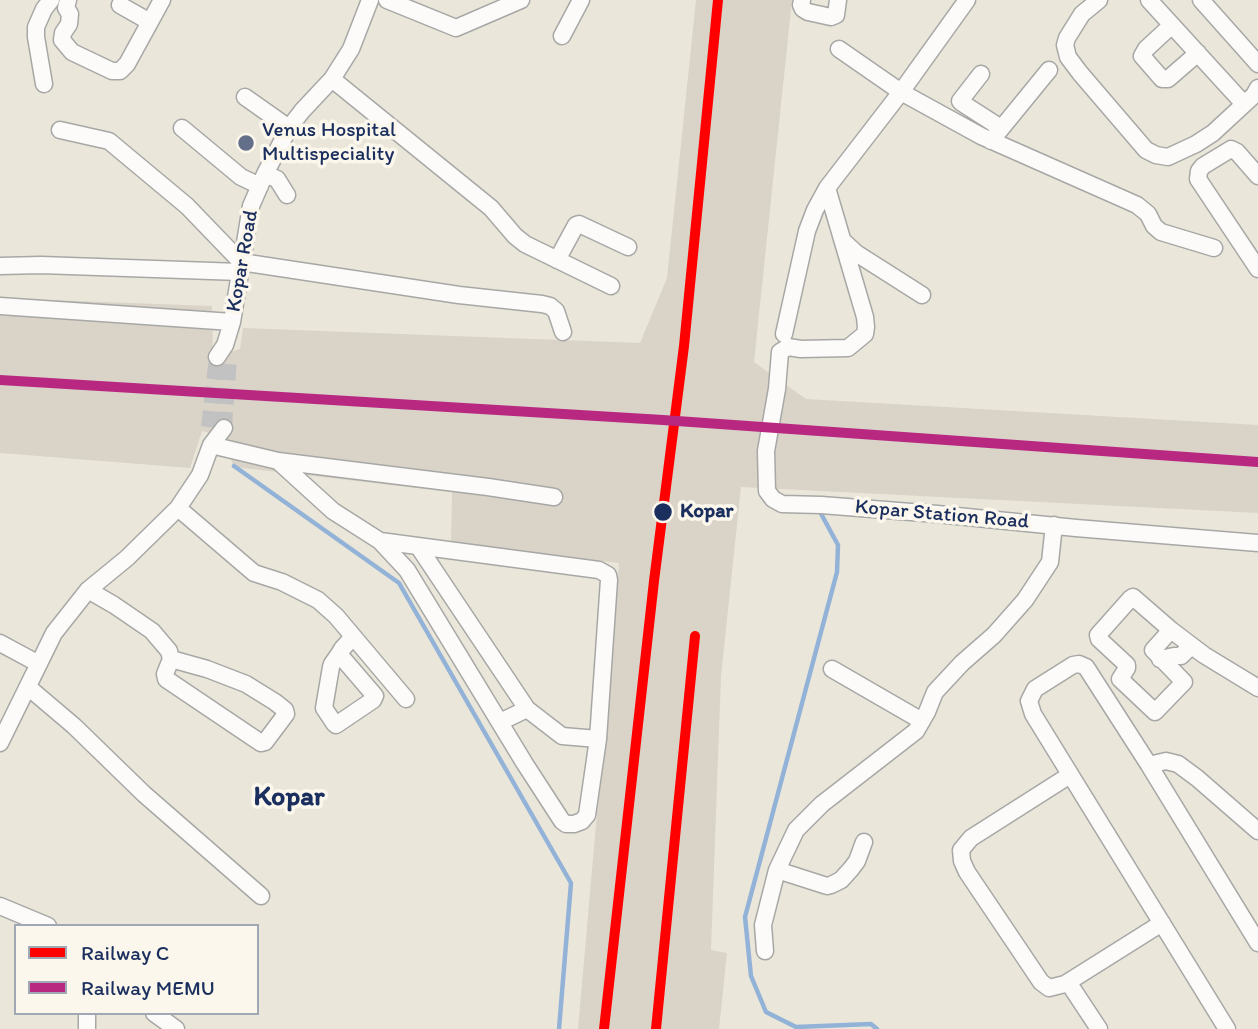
<!DOCTYPE html>
<html>
<head>
<meta charset="utf-8">
<style>
	body { margin:0 }
	#map { position:relative; width:1258px; height:1029px; overflow:hidden; background:#eae7da; font-family:Itim,sans-serif }
	canvas { display:block }
	.legend { position:absolute; left:14px; top:924px; width:245px; height:91px; box-sizing:border-box; background:#fbf7ec; border:2px solid #a1a7b3; margin:0; padding:9px 12px; list-style:none; font-size:21px; color:#1b2f5e }
	.legend li { display:flex; align-items:center; gap:14px; height:35px }
	.legend b { width:35px; border:2px solid #a1a7b3 }
</style>
</head>
<body>
<div id="map">
<canvas width="1258" height="1029"></canvas>
<ul class="legend">
<li><b style="height:9px;background:#f00"></b>Railway C</li>
<li><b style="height:9px;background:#b82880"></b>Railway MEMU</li>
</ul>
</div>
<script>
const g = document.querySelector('canvas').getContext('2d');
g.lineJoin = 'round';
function fill(path, color) { g.fillStyle = color; g.fill(path, 'evenodd'); }
const poly = rows => new Path2D(rows.map(r => 'M' + r).join(''));
function strokePath(path, color, width, dash) { g.strokeStyle = color; g.lineWidth = width; g.lineCap = dash ? 'butt' : 'round'; g.setLineDash(dash || []); g.stroke(path); }
function label(font, color, halo, rows, align = 'center') {
  g.font = font + ' Itim,sans-serif'; g.lineWidth = 7; g.setLineDash([]); g.textBaseline = 'middle'; g.strokeStyle = halo; g.fillStyle = color; for (const [text, x, y, turn = 0] of rows) {
    g.save(); g.translate(x, y); g.rotate((+turn || 0) * Math.PI / 180); g.textAlign = isNaN(turn) ? turn : align; if (halo) g.strokeText(text, 0, 0); g.fillText(text, 0, 0); g.restore();
  }
}
const industrial = poly([
	[696,0,792,0,754,362,806,399,1258,425,1258,513,741,487,721,676,711,950,727,953,719,1029,578,1029,619,563,451,543,452,492,234,467,222,436,202,431,190,468,0,453,0,298,212,306,213,350,227,353,240,349,243,328,640,343,667,278]
]);
const stream = poly([
	[234,466,399,583,571,883,559,1029],
	[819,510,838,545,837,572,745,917,751,976,766,1012,796,1027,871,1024,877,1029]
]);
const minorTunnel = poly([
	[209,427,217,357],
	[224,428,229,358]
]);
const minor = poly([
	[68,0,66,8,70,14,69,24,63,33,62,40,72,52,112,71,120,71,127,64,162,0],
	[387,0,456,28,521,0],
	[802,0,801,5,803,9,808,12,831,17,836,15,838,0],
	[1099,0,1082,14,1067,38,1065,45,1068,57,1080,73,1146,150,1156,155,1168,157,1196,144,1213,133,1254,95,1258,88],
	[1149,0,1244,104],
	[1201,0,1258,64],
	[120,5,150,22],
	[1172,25,1146,49,1142,56,1162,79,1168,79,1198,53],
	[562,36,581,0],
	[839,49,901,92,981,136,1137,205,1148,214,1154,226,1161,232,1214,248],
	[981,74,960,101,962,103,1001,128],
	[332,79,491,208,515,236,525,244,611,286],
	[44,84,36,37,36,27,44,9,51,0],
	[245,97,289,128],
	[182,128,241,177,260,186],
	[60,130,109,141,187,206,241,262,459,295,542,304,550,306,556,311,563,332],
	[991,141,1049,70],
	[265,174,277,179,287,195],
	[1258,176,1237,152,1231,149,1203,166,1199,171,1198,179,1258,269],
	[827,188,865,317,866,327,865,334,848,348,801,349,788,347,780,352,777,389,766,451,767,491,773,499,782,504,821,505,937,514,1076,528,1258,543],
	[843,241,856,253,922,295],
	[557,260,576,225,579,224,628,247],
	[0,266,41,265,240,272],
	[0,306,232,322],
	[784,334,807,231,815,210,827,188,901,92,967,0],
	[217,357,225,345,232,322,251,206,265,174,289,128,302,111,332,79,351,49,370,0],
	[211,445,278,461,488,487,554,497],
	[278,461,333,511,380,541,407,570,525,764,562,821,566,824,574,824,582,821,587,815,598,739],
	[178,508,254,573,282,582,318,600,336,616,406,699],
	[380,541,599,570,608,575,609,580,598,739,562,736,527,709,500,722],
	[418,546,527,709],
	[88,590,114,605,152,631,169,651,171,659,207,669,246,684,275,702,285,710,286,714,265,742,261,743,166,679,165,674,171,659],
	[1133,597,1171,630,1153,650,1184,682,1155,712,1120,679,1127,668,1127,665,1099,639,1098,635,1130,599,1133,597],
	[1171,630,1204,655,1258,688],
	[0,643,39,664],
	[339,654,375,696,373,700,336,725,334,723,324,708,331,667,332,664,339,654,342,649,353,637],
	[1160,659,1174,656,1181,656,1191,646],
	[832,669,922,721],
	[28,687,74,726,144,794,261,896],
	[0,743,54,633,88,590,127,558,178,508,200,475,211,445,224,428],
	[1149,765,1258,943],
	[1070,775,971,838,961,850,962,861,967,872,1041,982,1049,988,1065,984,1162,923],
	[777,870,827,886,831,885,841,880,851,869,857,861,864,842],
	[0,906,48,926],
	[765,951,763,925,777,870,796,830,822,804,916,731,927,712,935,692,962,663,994,635,1025,600,1050,562,1054,525],
	[1068,982,1099,1029],
	[154,1013,176,1029],
	[87,1029,87,1013],
	[1227,1029,1033,714,1029,701,1035,689,1073,665,1079,664,1086,667,1149,765,1166,761,1178,764,1197,778,1258,831]
]);
const rail1 = poly([
	[604,1029,654,581,684,346,718,0],
	[656,1029,695,636]
]);
const rail2 = poly([
	[0,380,663,420,1258,462]
]);
const markers = [
	[246,143,9,"#636f89"],
	[663,512,10,"#1b2f5e"]
];
const poiNames = [
	["Venus Hospital",262,131],
	["Multispeciality",262,155]
];
const streetNames = [
	["Kopar Road",243,261,-80],
	["Kopar Station Road",942,515,5]
];
const stopNames = [
	["Kopar",680,512]
];
const districtNames = [
	["Kopar",289,798]
];
fill(industrial, '#dad3c8');
strokePath(stream, '#93b2d7', 4.5);
strokePath(minorTunnel, '#c1c2c1', 16, [16, 8]);
strokePath(minor, '#a7a8a6', 19);
strokePath(minor, '#fcfbf9', 16);
strokePath(rail1, '#f00', 10);
strokePath(rail2, '#b82880', 10);
for (const [x, y, r, color] of markers) { const dot = new Path2D(); dot.arc(x, y, r, 0, 2 * Math.PI); g.fillStyle = color; g.fill(dot); strokePath(dot, '#fbf7ec', 2.5); }
label('21px', '#1b2f5e', '#fbf7ec', poiNames, 'left');
label('21px', '#1b2f5e', '#fbf7ec', streetNames);
label('bold 21px', '#1b2f5e', '#fbf7ec', stopNames, 'left');
label('bold 28px', '#1b2f5e', '#fbf7ec', districtNames);
</script>
</body>
</html>
